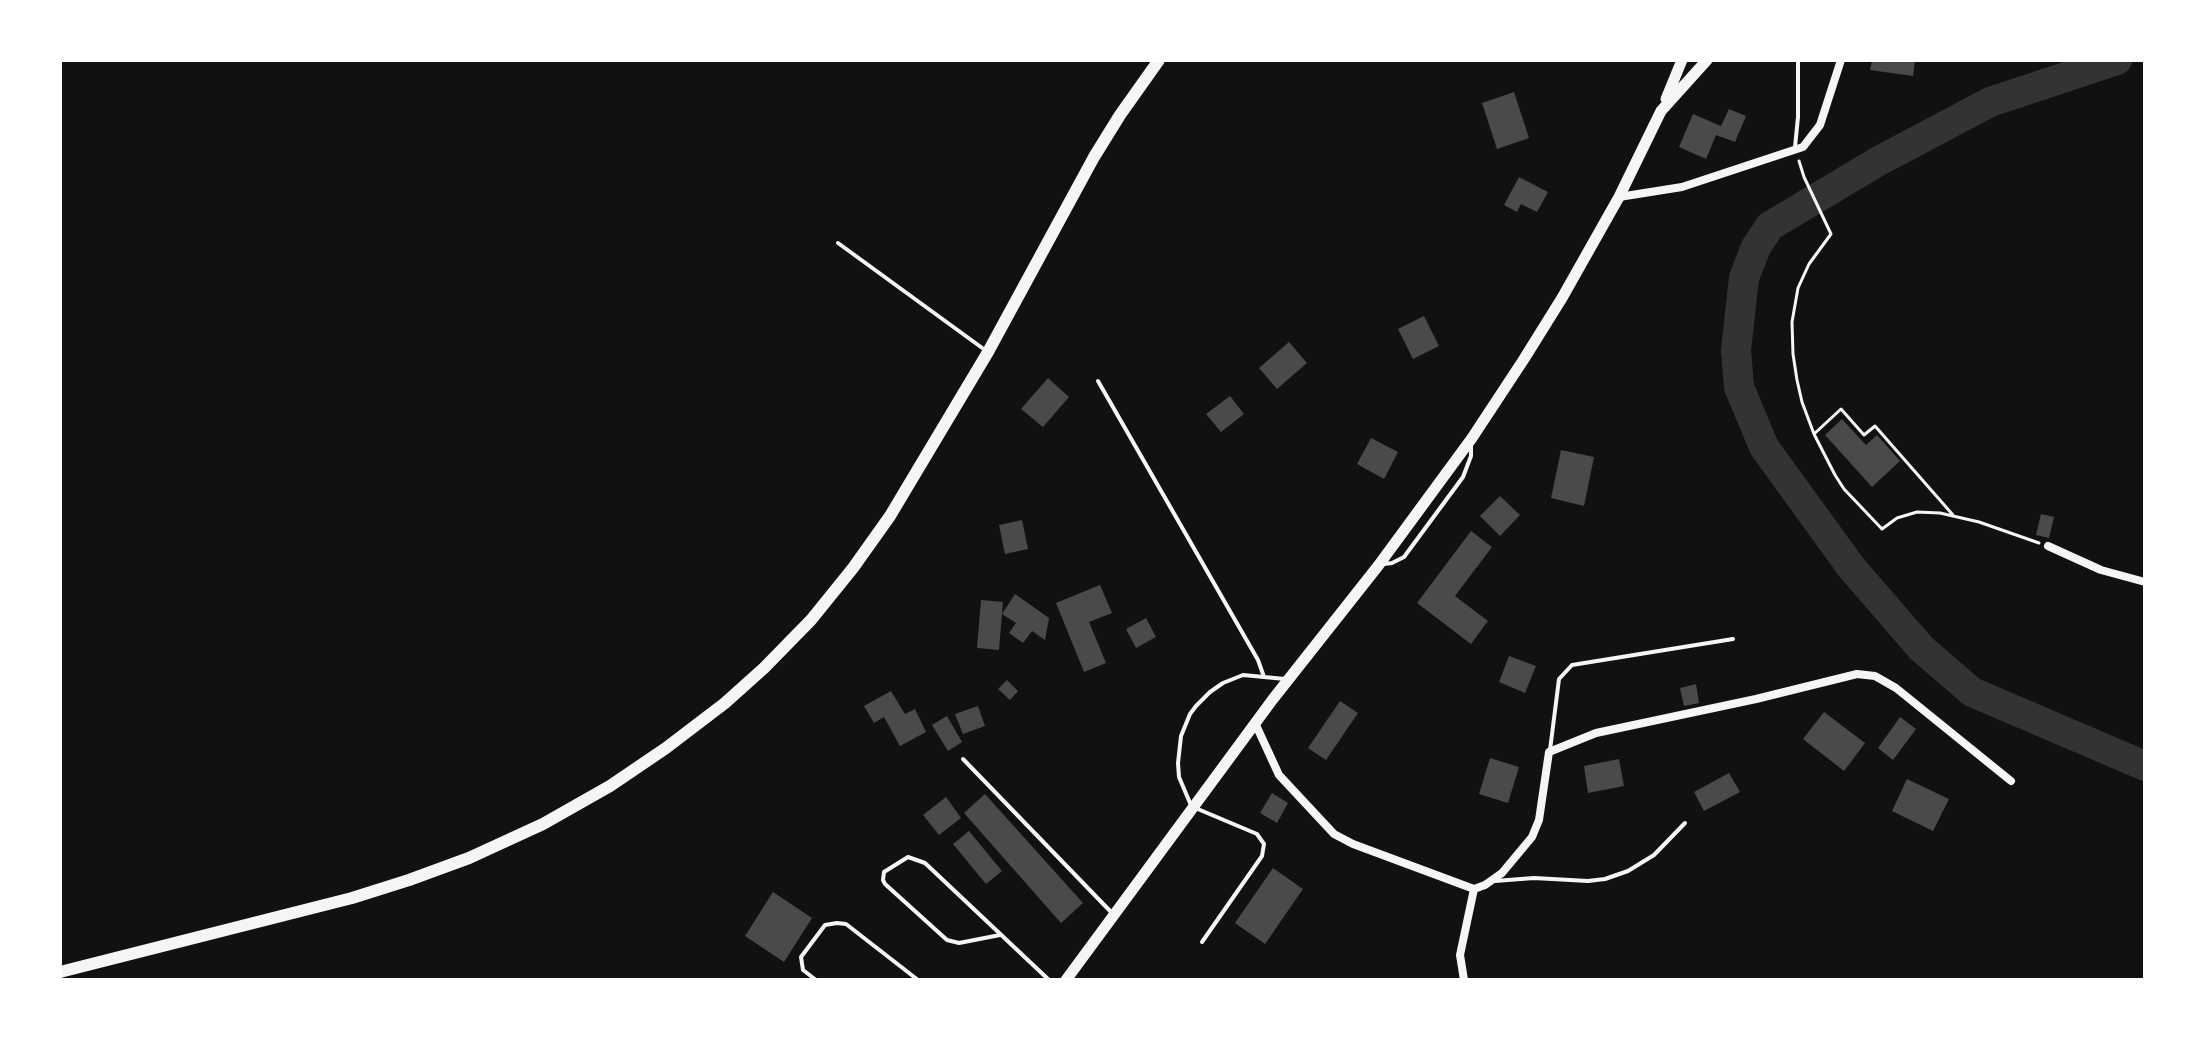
<!DOCTYPE html>
<html>
<head>
<meta charset="utf-8">
<style>
	body { margin:0 }
	#map { position:relative; width:2205px; height:1040px; overflow:hidden; background:#111; font-family:"PT Sans Narrow",sans-serif }
	canvas { display:block }
	.frame { position:absolute; inset:0; border:62px solid #fff; pointer-events:none }
</style>
</head>
<body>
<div id="map">
<canvas width="2205" height="1040"></canvas>
<div class="frame"></div>
</div>
<script>
const g = document.querySelector('canvas').getContext('2d');
g.lineJoin = 'round';
const poly = rows => new Path2D(rows.map(r => 'M' + r).join(''));
function strokePath(path, color, width, dash) { g.strokeStyle = color; g.lineWidth = width; g.lineCap = dash ? 'butt' : 'round'; g.setLineDash(dash || []); g.stroke(path); }
function fill(path, color) { g.fillStyle = color; g.fill(path, 'evenodd'); }
const river = poly([
	[2117,60,1990,102,1877,162,1770,226,1756,247,1744,278,1736,350,1739,387,1764,447,1851,567,1921,648,1972,692,2145,766]
]);
const building = poly([
	[1872,60,1915,60,1913,76,1870,70],
	[1514,92,1529,138,1497,149,1482,103],
	[1729,109,1746,116,1735,142,1716,135,1706,159,1679,147,1693,114,1721,126],
	[1519,177,1548,192,1537,212,1521,204,1517,212,1504,205],
	[1424,316,1439,346,1413,359,1398,329],
	[1289,342,1307,363,1277,389,1259,368],
	[1048,378,1069,397,1043,427,1021,409],
	[1230,396,1244,414,1221,432,1206,414],
	[1842,419,1866,445,1877,435,1900,461,1872,487,1825,435],
	[1371,438,1398,452,1384,479,1357,464],
	[1561,450,1594,457,1584,506,1551,498],
	[1500,496,1520,515,1500,536,1480,516],
	[2041,514,2054,517,2049,538,2036,535],
	[1022,520,1028,549,1005,554,999,525],
	[1471,531,1492,547,1455,596,1488,621,1471,644,1417,603],
	[1100,585,1112,613,1089,622,1106,663,1084,672,1056,603],
	[1015,594,1049,618,1045,640,1032,631,1023,643,1009,633,1016,623,1002,614],
	[981,600,1003,602,999,650,977,648],
	[1146,618,1156,637,1136,648,1126,629],
	[1509,656,1536,666,1525,693,1499,682],
	[1007,680,1018,691,1010,700,998,689],
	[1696,684,1699,703,1684,706,1680,688],
	[891,691,905,714,915,709,926,732,900,746,884,717,874,723,864,706],
	[1340,701,1358,713,1326,760,1308,748],
	[978,706,985,726,963,734,955,714],
	[1824,712,1865,743,1844,771,1803,739],
	[947,716,962,742,948,751,932,725],
	[1900,717,1916,729,1893,760,1878,748],
	[1490,758,1519,767,1508,803,1479,794],
	[1619,759,1624,786,1588,793,1584,766],
	[1729,773,1740,792,1704,811,1694,792],
	[1907,779,1949,799,1933,831,1892,811],
	[1272,793,1288,803,1277,823,1260,813],
	[985,794,1083,903,1061,923,964,813],
	[946,797,961,818,939,835,923,815],
	[969,831,1002,871,986,884,953,844],
	[1273,868,1303,889,1265,944,1235,923],
	[773,892,812,918,784,962,745,936]
]);
const path = poly([
	[1799,161,1804,177,1831,234,1809,264,1798,288,1792,322,1793,354,1797,380,1802,402,1814,434,1835,475,1844,489,1882,529,1897,518,1917,512,1940,513,1979,522,2039,543],
	[1814,434,1841,409,1864,435,1875,426,1953,515]
]);
const service = poly([
	[1795,147,1798,117,1798,60],
	[838,243,985,350],
	[1098,381,1258,660,1264,677],
	[1384,564,1392,563,1404,557,1463,477,1471,456,1471,444],
	[1550,750,1559,679,1572,665,1733,639],
	[963,759,1112,913],
	[1495,881,1534,878,1588,881,1605,879,1628,871,1654,855,1685,823],
	[1000,935,959,943,947,940,885,884,883,880,884,872,908,857,925,863,1049,980],
	[1202,942,1262,856,1264,844,1257,834,1193,807,1190,803,1179,777,1178,763,1181,736,1190,714,1196,706,1210,692,1223,683,1243,675,1285,679],
	[816,980,803,970,801,957,825,925,837,923,846,924,918,980]
]);
const minor = poly([
	[1619,197,1682,187,1803,147,1820,125,1841,60],
	[2048,546,2101,570,2145,582],
	[1255,723,1279,775,1334,834,1353,844,1474,889,1485,885,1502,873,1532,837,1539,820,1549,752,1596,733,1756,699,1857,674,1875,676,1896,688,2011,781],
	[1464,980,1460,955,1474,889]
]);
const secondary = poly([
	[1666,99,1682,60],
	[1066,980,1273,699,1378,566,1472,438,1524,359,1562,298,1619,197,1661,111,1707,60]
]);
const primary = poly([
	[60,972,352,898,409,880,469,858,543,824,610,786,666,748,725,703,764,668,811,620,853,568,890,516,988,352,1094,157,1120,115,1159,60]
]);
strokePath(river, '#333', 30);
fill(building, '#4a4a4a');
strokePath(path, '#f5f5f5', 3);
strokePath(service, '#f5f5f5', 4);
strokePath(minor, '#f5f5f5', 8);
strokePath(secondary, '#f5f5f5', 11);
strokePath(primary, '#f5f5f5', 12);
</script>
</body>
</html>
